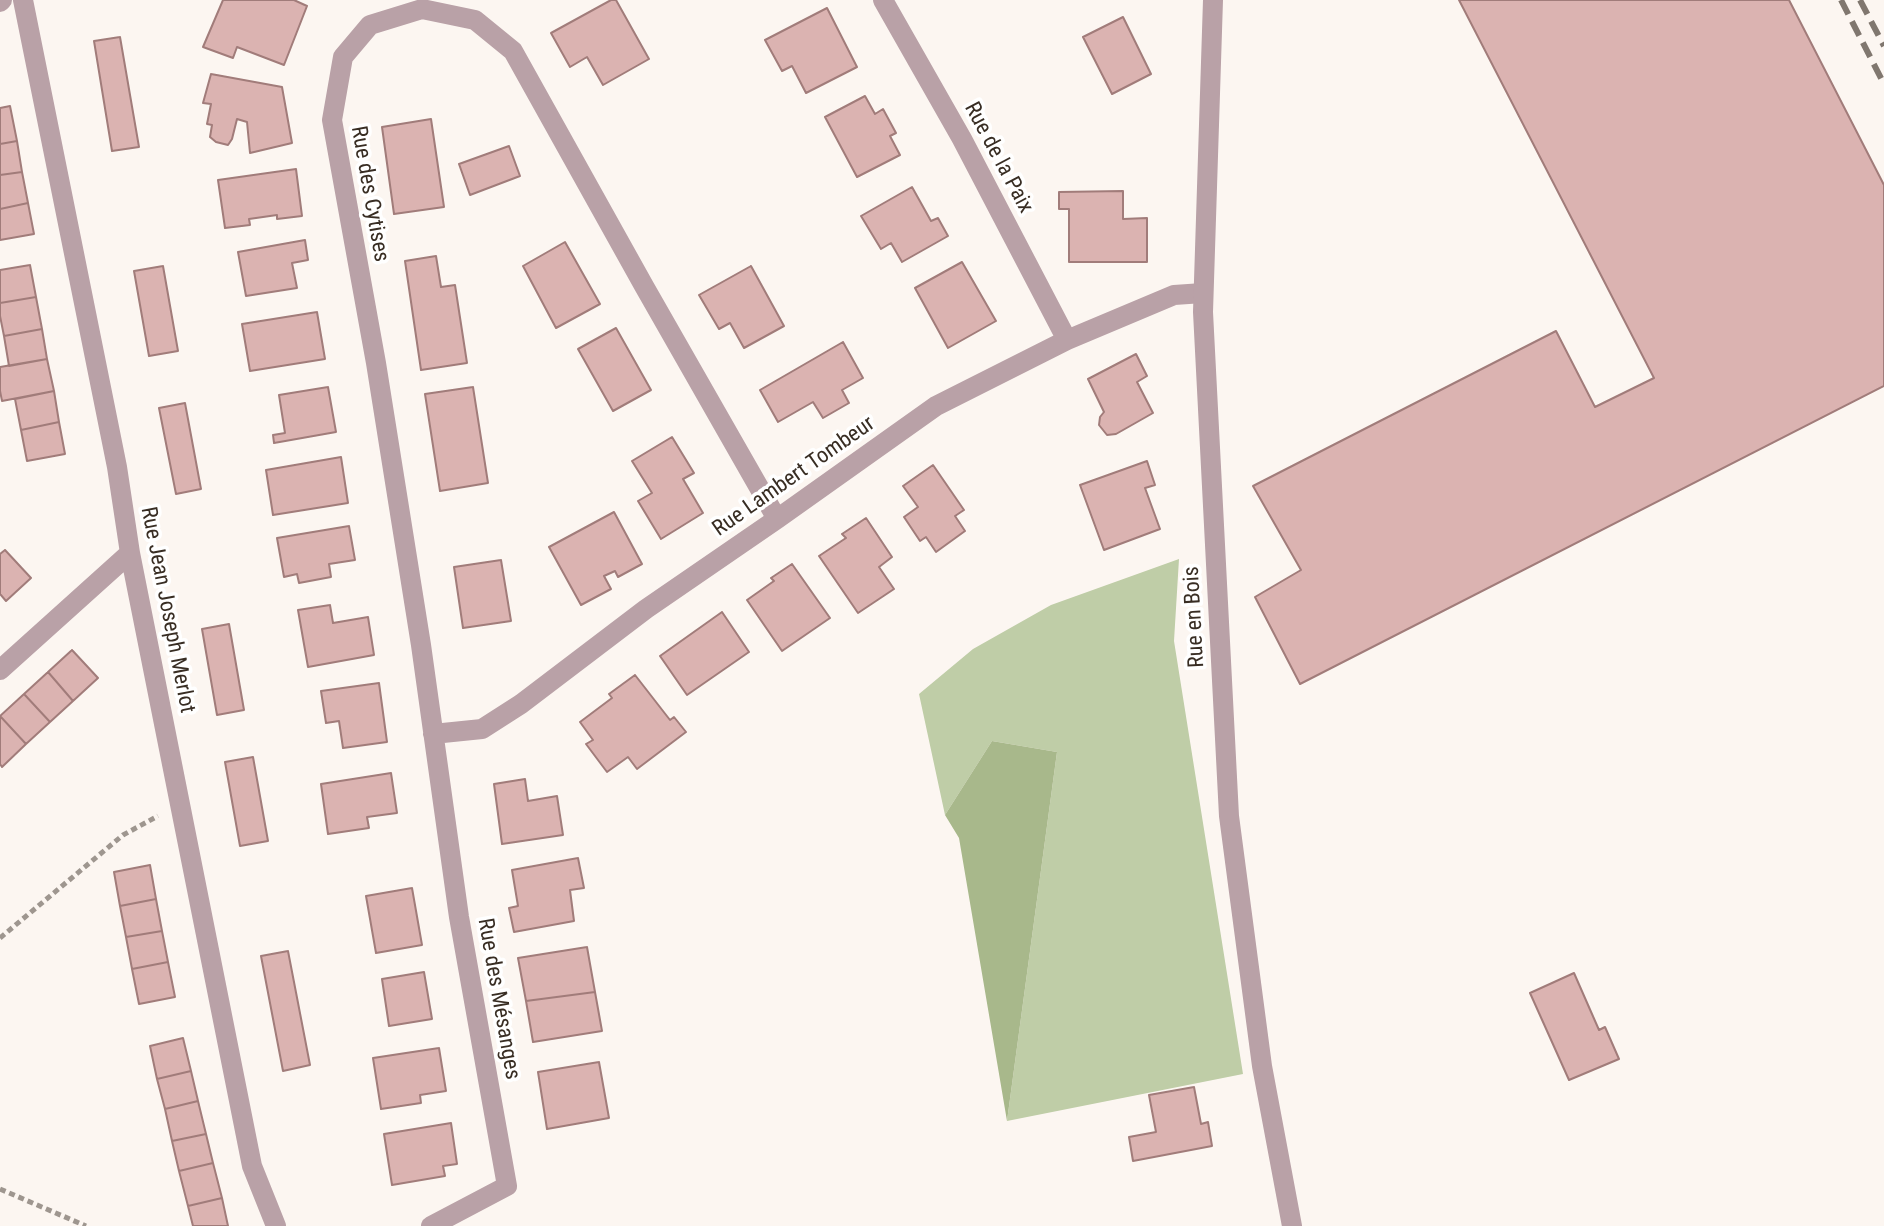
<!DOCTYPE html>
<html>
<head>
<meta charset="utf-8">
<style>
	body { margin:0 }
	canvas { display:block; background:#fcf6f1 }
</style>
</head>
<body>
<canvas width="1884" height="1226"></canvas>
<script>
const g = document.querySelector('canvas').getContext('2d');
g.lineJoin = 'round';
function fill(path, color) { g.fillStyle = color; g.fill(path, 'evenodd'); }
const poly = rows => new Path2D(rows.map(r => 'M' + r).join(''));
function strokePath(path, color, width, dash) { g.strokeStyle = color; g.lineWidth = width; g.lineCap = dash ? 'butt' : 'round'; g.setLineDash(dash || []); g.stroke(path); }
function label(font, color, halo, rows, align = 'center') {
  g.font = font + ' "Roboto Condensed",sans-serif'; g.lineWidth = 7; g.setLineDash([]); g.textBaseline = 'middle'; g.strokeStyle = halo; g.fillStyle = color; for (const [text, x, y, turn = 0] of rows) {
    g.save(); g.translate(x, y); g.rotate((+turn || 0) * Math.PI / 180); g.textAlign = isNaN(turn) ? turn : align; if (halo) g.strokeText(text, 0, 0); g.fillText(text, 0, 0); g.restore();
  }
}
const green = poly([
	[1179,559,1174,641,1243,1074,1007,1121,1057,752,992,741,945,815,919,694,973,649,1051,605]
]);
const forest = poly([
	[992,741,1057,752,1007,1121,959,838,945,815]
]);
const building = poly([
	[223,0,294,0,307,6,284,65,237,47,233,58,203,47,223,0],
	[611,0,616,0,649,59,603,85,587,57,570,67,551,33,611,0],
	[1459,0,1789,0,1884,185,1884,386,1300,684,1255,597,1301,570,1253,486,1556,331,1595,407,1654,378,1459,0],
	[827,8,857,67,806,93,792,66,782,71,765,40,827,8],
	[1123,17,1151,74,1112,94,1083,37,1123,17],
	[120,37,139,147,112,151,94,41,120,37],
	[211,74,282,87,292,143,250,153,247,122,237,119,232,139,228,145,216,142,210,137,212,125,207,124,211,104,203,103,211,74],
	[865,96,875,114,883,109,896,133,890,136,900,155,857,177,825,117,865,96],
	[10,106,17,141,0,144,0,108,10,106],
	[431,119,444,207,394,214,382,127,431,119],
	[17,141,22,172,0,175,0,144,17,141],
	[509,146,520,176,470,195,459,164,509,146],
	[296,169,302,216,277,219,277,215,249,219,250,225,225,228,218,180,296,169],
	[22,172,28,203,0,209,0,175,22,172],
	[912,187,931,221,938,218,948,236,902,262,891,243,881,249,861,216,912,187],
	[1123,191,1123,219,1147,218,1147,262,1069,262,1069,209,1059,209,1059,192,1123,191],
	[28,203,34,234,0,240,0,209,28,203],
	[305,240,308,260,292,263,297,288,246,296,238,252,305,240],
	[565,242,600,304,556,328,523,266,565,242],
	[436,256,441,287,455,285,467,363,421,370,405,261,436,256],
	[962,262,996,321,948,348,915,288,962,262],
	[30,265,36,297,0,303,0,270,30,265],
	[163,266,178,351,149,356,134,271,163,266],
	[751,266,784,326,744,348,730,323,719,329,699,295,751,266],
	[36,297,42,329,4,336,0,316,0,303,36,297],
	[317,312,325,359,250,371,242,324,317,312],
	[616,328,651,390,613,411,578,349,616,328],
	[42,329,47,359,9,366,4,336,42,329],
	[843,342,863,378,842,390,849,403,823,418,813,402,778,422,760,390,843,342],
	[1136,354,1147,376,1137,382,1153,413,1116,434,1107,435,1099,425,1100,417,1104,412,1088,379,1136,354],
	[47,359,54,391,2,401,0,391,0,367,47,359],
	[328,387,336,432,274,443,273,435,285,433,279,395,328,387],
	[473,387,488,483,440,491,425,394,473,387],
	[54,391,59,422,21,430,15,399,54,391],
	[185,403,201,489,176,494,159,408,185,403],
	[59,422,65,454,27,461,21,430,59,422],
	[672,437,694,473,683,479,703,513,661,539,638,501,652,493,632,461,672,437],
	[341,457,348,503,273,515,266,470,341,457],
	[1147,461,1155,485,1145,488,1160,529,1104,550,1080,485,1147,461],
	[933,465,964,510,955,516,965,531,936,552,926,537,920,541,904,517,918,507,903,486,933,465],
	[614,512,642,564,618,577,615,571,604,576,611,589,581,605,549,547,614,512],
	[866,518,892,557,879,567,894,589,858,613,819,556,846,538,842,534,866,518],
	[349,526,355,560,329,564,331,577,299,583,297,574,284,577,277,538,349,526],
	[5,550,31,578,6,601,0,594,0,554,5,550],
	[501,560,511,621,463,628,454,567,501,560],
	[792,564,830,618,782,651,747,600,774,581,771,578,792,564],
	[330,605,333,623,368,617,374,655,308,667,298,610,330,605],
	[722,612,749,652,687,695,660,656,722,612],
	[229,624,244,710,217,715,202,629,229,624],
	[72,650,98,678,73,701,48,672,72,650],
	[48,672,73,701,50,722,24,694,48,672],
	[635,675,670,720,674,717,686,732,637,769,628,757,607,772,586,744,593,740,580,722,612,698,609,694,635,675],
	[379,683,387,742,343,748,339,721,326,723,321,691,379,683],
	[24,694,50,722,26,744,0,716,24,694],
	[0,716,26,744,2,767,0,764,0,716],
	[253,757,268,841,240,846,225,762,253,757],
	[391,773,397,813,367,817,369,828,328,834,321,784,391,773],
	[525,779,528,801,557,796,563,835,502,844,494,784,525,779],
	[578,858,584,888,570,890,574,921,514,932,509,908,518,906,512,870,578,858],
	[150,865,156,899,120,906,114,872,150,865],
	[412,888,422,945,376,953,366,896,412,888],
	[156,899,162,931,126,937,120,906,156,899],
	[162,931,168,962,132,969,126,937,162,931],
	[587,947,595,992,526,1001,518,958,587,947],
	[288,951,310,1065,283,1071,261,956,288,951],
	[168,962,175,997,139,1004,132,969,168,962],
	[424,972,432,1019,389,1026,382,979,424,972],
	[1574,973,1599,1030,1605,1027,1619,1059,1569,1080,1530,993,1574,973],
	[595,992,602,1031,533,1042,526,1001,595,992],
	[183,1038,191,1071,157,1079,150,1046,183,1038],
	[439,1048,446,1091,420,1095,421,1103,381,1109,373,1058,439,1048],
	[599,1062,609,1118,547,1129,538,1072,599,1062],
	[191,1071,198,1101,165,1109,157,1079,191,1071],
	[1194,1087,1201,1124,1208,1122,1212,1146,1133,1161,1129,1137,1156,1132,1149,1095,1194,1087],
	[198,1101,206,1134,172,1141,165,1109,198,1101],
	[451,1123,457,1164,443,1166,445,1176,392,1185,384,1134,451,1123],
	[206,1134,213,1163,179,1171,172,1141,206,1134],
	[213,1163,222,1198,188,1206,179,1171,213,1163],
	[222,1198,228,1226,193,1226,188,1206,222,1198]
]);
const path = poly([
	[0,938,123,835,158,816],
	[0,1189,86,1226]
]);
const minor = poly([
	[23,0,117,467,130,553,252,1166,276,1226],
	[883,0,962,139,1067,340],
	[0,2,2,0],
	[0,670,130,553],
	[433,734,482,729,521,704,646,609,777,519,936,406,1067,340,1174,295,1203,293],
	[431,1226,507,1186,459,917,421,645,376,363,332,120,343,57,370,25,422,9,475,20,513,51,644,286,777,519]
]);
const tertiary = poly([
	[1213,0,1203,312,1229,816,1262,1066,1292,1226]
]);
const rail = poly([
	[1841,0,1884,84],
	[1860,0,1884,46]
]);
const streetNames = [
	["Rue de la Paix",998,158,62],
	["Rue des Cytises",369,194,80],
	["Rue Lambert Tombeur",794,477,-35],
	["Rue Jean Joseph Merlot",167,610,79],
	["Rue en Bois",1195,617,-93],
	["Rue des Mésanges",498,999,80]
];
fill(green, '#bfcda7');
fill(forest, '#a8b88b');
fill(building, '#dbb3b1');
strokePath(building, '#a17c7a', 2);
strokePath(path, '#9e968f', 5, [6, 4]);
strokePath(minor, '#b9a1a7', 20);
strokePath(tertiary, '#b9a1a7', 20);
strokePath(rail, '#80776f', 6, [16, 8]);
label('22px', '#382d23', '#fff', streetNames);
</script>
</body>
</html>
